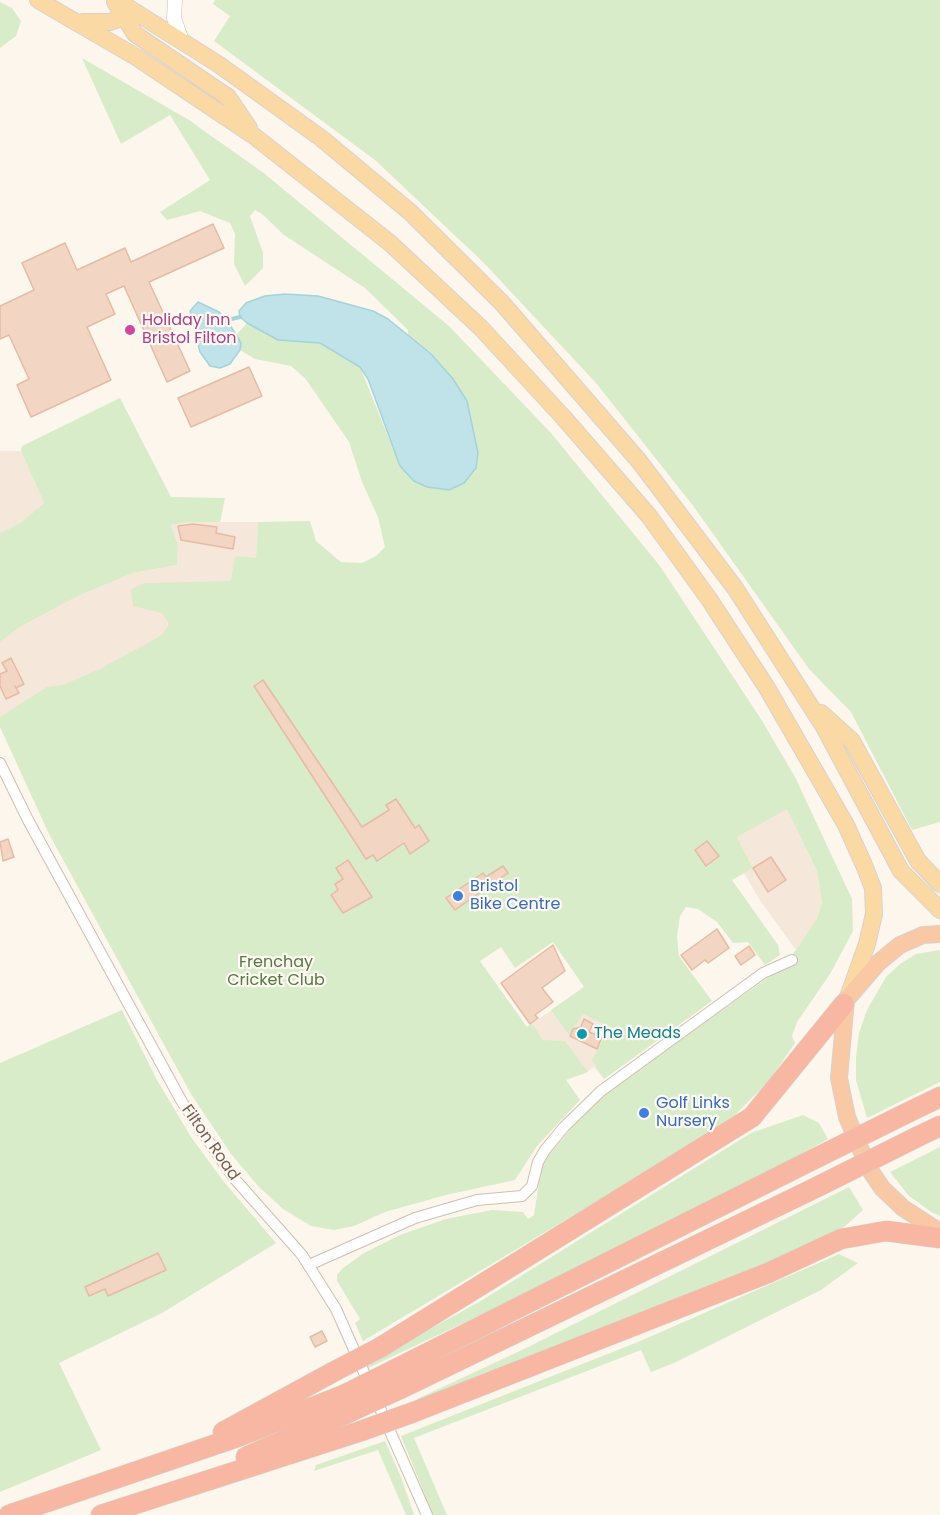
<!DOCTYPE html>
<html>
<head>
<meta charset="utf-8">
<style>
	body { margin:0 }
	canvas { display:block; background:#fdf6ec }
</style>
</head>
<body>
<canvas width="940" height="1515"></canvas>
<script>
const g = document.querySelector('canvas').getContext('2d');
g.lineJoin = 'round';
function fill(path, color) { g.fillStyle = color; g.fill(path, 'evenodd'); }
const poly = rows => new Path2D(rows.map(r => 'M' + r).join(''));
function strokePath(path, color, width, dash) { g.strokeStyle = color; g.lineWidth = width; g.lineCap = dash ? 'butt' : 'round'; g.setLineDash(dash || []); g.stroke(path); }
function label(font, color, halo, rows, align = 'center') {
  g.font = font + ' Poppins,sans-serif'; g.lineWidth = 4.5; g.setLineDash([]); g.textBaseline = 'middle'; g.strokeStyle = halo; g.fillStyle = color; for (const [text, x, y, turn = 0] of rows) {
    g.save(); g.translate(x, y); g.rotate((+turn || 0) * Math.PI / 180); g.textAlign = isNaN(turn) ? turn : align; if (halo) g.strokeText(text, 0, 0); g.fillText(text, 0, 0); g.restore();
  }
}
const residential = poly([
	[0,451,21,451,44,503,20,523,0,533],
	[188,522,258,522,256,558,231,581,214,633,0,727,0,642,20,627,78,596,133,573,177,565,178,545,171,525],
	[787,808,817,871,822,903,817,918,796,950,759,899,744,873,753,868,737,837],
	[621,973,604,1079,594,1067,584,1074,527,1027,584,987]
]);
const green = poly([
	[215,0,940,0,940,822,912,830,851,712,809,669,694,507,596,383,483,262,375,160,214,41,230,16,213,4],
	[0,2,12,8,21,21,16,36,0,48],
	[82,58,189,120,265,174,449,326,551,433,660,566,761,719,795,777,852,899,853,931,830,974,797,1022,792,1036,795,1043,769,1081,736,1114,701,1139,363,1341,355,1323,360,1319,337,1281,337,1275,343,1268,364,1253,400,1235,446,1219,492,1210,523,1212,528,1219,534,1215,542,1163,579,1119,603,1095,777,971,796,950,817,918,822,903,817,871,787,809,737,837,753,868,732,880,778,945,780,955,765,965,748,942,733,943,717,922,698,909,686,907,680,916,677,937,679,956,712,1001,604,1079,592,1060,610,1027,583,1014,569,1035,551,1010,584,987,553,942,515,968,501,947,480,961,527,1027,532,1024,543,1040,565,1041,588,1072,566,1080,580,1100,537,1146,515,1180,446,1195,385,1212,354,1226,334,1230,311,1226,283,1209,259,1187,231,1154,191,1094,49,834,0,727,0,717,47,687,63,685,100,669,162,635,169,624,162,613,133,606,131,589,145,583,231,581,235,556,256,558,258,522,310,521,316,541,341,562,362,563,376,556,385,547,378,517,362,482,349,442,305,378,291,366,255,359,240,350,241,343,236,335,247,323,278,340,320,343,360,367,400,466,467,401,453,379,431,354,408,336,408,330,365,288,284,235,262,214,255,210,250,216,263,253,263,268,245,286,234,264,235,234,230,223,200,211,167,220,160,212,210,180,170,115,121,144],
	[120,398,171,497,225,498,220,522,188,522,171,525,178,545,177,565,133,573,78,596,20,627,0,642,0,533,20,523,44,503,21,451,22,446],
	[940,950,940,1082,867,1118,856,1080,856,1058,859,1033,867,1010,886,977,900,964,916,954],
	[122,1010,157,1080,191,1137,224,1182,276,1243,162,1313,59,1363,101,1450,0,1492,0,1063],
	[803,1115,819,1123,828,1139,772,1170,512,1300,366,1369,370,1362,479,1302,751,1133],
	[940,1147,940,1216,931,1212,908,1195,890,1172],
	[849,1187,863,1210,832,1238,419,1403,417,1399,524,1349],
	[839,1254,858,1263,821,1290,674,1363,651,1372,641,1350,414,1438,447,1515,433,1515,401,1436,638,1342],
	[385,1441,401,1477,414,1515,406,1515,378,1450,314,1471,316,1465]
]);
const water = poly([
	[285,294,318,296,373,311,388,319,431,354,453,379,467,401,478,453,476,468,464,483,449,490,427,487,414,481,400,466,368,379,360,367,320,343,278,340,247,323,240,317,239,311,246,303,265,296,285,294],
	[198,302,219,312,227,320,241,343,240,350,230,364,220,368,210,366,200,352,190,311,198,302]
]);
const stream = poly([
	[227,320,240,317]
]);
const building = poly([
	[213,224,224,248,149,282,190,371,167,382,124,286,106,294,115,314,87,327,111,380,31,417,17,385,29,379,9,335,0,339,0,306,34,290,22,263,65,243,77,270,125,248,131,262,213,224],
	[249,367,262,396,191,427,178,398,249,367],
	[193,524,217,527,216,533,235,537,233,549,181,540,178,526,193,524],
	[11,658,24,684,16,688,15,686,19,693,6,699,0,686,0,674,7,671,2,663,11,658],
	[263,680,362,827,389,810,386,805,396,799,415,828,419,825,429,841,410,854,404,843,377,861,373,855,366,859,254,686,263,680],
	[8,839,14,857,3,861,0,842,8,839],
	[707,841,719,856,706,866,695,850,707,841],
	[771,857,786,880,768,892,753,868,771,857],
	[348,860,372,897,343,913,331,895,338,890,335,884,343,879,336,868,348,860],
	[503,866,508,873,455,910,446,898,483,873,486,877,503,866],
	[717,929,729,948,708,963,705,960,692,970,681,955,717,929],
	[553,945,565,971,542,988,553,1002,535,1015,538,1018,530,1024,501,983,553,945],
	[749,946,755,955,741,965,735,956,749,946],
	[584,1019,593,1024,589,1032,602,1037,597,1049,570,1036,573,1029,581,1027,584,1019],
	[158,1253,166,1270,108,1296,105,1289,89,1296,85,1287,158,1253],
	[322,1331,327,1341,315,1347,310,1337,322,1331]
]);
const minor = poly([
	[0,763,28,820,182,1102,233,1177,302,1255,336,1309,427,1515],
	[309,1265,415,1218,477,1200,522,1196,532,1186,538,1162,545,1150,564,1127,601,1091,763,973,792,960]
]);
const tertiary = poly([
	[175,0,174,18,182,41]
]);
const primary = poly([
	[38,0,136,57,254,136,390,243,481,328,564,418,649,516,709,599,767,688,846,825,864,865,873,888,874,914,867,944,848,997],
	[116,0,218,64,321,138,410,212,502,303,639,461,735,588,824,727,901,871,940,910],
	[115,2,135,34,228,97,249,128],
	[82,22,110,22,132,14],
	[821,713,852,741,918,861,940,884]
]);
const trunk = poly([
	[940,934,923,935,900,945,878,963,846,1000,839,1078,847,1117,868,1167,882,1188,903,1208,940,1232]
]);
const motorway = poly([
	[909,1112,940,1097],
	[919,1136,940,1126],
	[381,1347,752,1117,844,1004],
	[394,1370,804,1164],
	[402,1388,817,1187],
	[414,1412,768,1273,841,1239,886,1231,940,1238],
	[223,1432,335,1371],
	[246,1457,352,1411],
	[9,1515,240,1436,346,1394],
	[101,1515,361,1431]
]);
const motorwayBridge = poly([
	[804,1164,909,1112],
	[817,1187,919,1136],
	[335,1371,381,1347],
	[346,1394,394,1370],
	[352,1411,402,1388],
	[361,1431,414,1412]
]);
const markers = [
	[130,330,6,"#d1479c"],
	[458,896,6,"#3f7fe0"],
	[582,1034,6,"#0f9aa8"],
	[644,1113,6,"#3f7fe0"]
];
const hotelNames = [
	["Holiday Inn",142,321],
	["Bristol Filton",142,339]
];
const shopNames = [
	["Bristol",470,887],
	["Bike Centre",470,905],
	["Golf Links",656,1104],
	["Nursery",656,1122]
];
const parkNames = [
	["Frenchay",276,963],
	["Cricket Club",276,981]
];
const cultureNames = [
	["The Meads",594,1034]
];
const streetNames = [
	["Filton Road",210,1143,55]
];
fill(residential, '#f5e8da');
fill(green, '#d8ecc9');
fill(water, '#bfe3e8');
strokePath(water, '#a5d3da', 1.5);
strokePath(stream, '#a5d3da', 4);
fill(building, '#f3d5c3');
strokePath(building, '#e6bba3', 1.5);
strokePath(minor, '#d1beb0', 12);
strokePath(tertiary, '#d1beb0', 15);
strokePath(primary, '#dad1cd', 18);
strokePath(trunk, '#dad1cd', 18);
strokePath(motorway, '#dad1cd', 21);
strokePath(minor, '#fff', 10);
strokePath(tertiary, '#fff', 14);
strokePath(primary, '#fbd9a5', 16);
strokePath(trunk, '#f9c8a4', 16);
strokePath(motorway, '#f7b7a3', 20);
strokePath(motorwayBridge, '#dad1cd', 21, []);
strokePath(motorwayBridge, '#f7b7a3', 20);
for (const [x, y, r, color] of markers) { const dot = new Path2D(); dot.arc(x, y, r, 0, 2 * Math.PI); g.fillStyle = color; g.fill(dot); strokePath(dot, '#fffaf3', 2); }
label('16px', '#b23c85', '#fffaf3', hotelNames, 'left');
label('16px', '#366cbe', '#fffaf3', shopNames, 'left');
label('16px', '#537a41', '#fffaf3', parkNames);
label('16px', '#0d838f', '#fffaf3', cultureNames, 'left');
label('16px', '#7a5c4d', '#fffaf3', streetNames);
</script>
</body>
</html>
